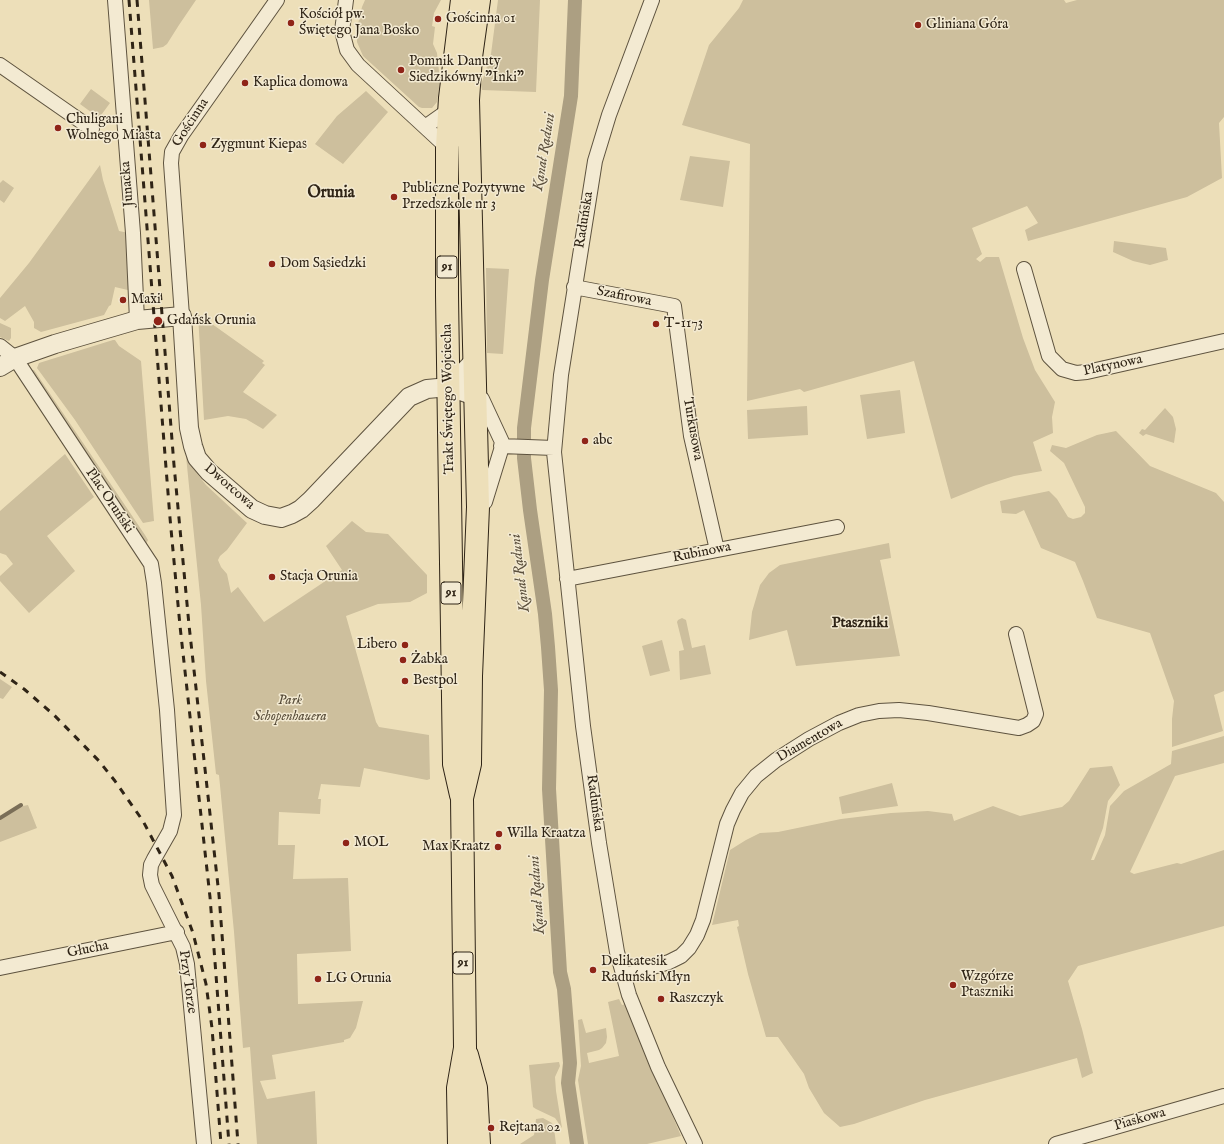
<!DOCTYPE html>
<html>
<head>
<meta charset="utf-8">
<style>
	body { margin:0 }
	canvas { display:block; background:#eddfb9 }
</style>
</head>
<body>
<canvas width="1224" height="1144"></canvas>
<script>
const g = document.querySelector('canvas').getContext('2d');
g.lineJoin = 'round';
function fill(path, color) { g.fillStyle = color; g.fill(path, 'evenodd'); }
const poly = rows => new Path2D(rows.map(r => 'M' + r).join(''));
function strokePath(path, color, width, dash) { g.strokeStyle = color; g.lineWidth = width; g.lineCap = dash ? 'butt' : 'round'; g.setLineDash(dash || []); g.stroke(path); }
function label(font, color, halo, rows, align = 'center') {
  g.font = font + ' "IM FELL English",serif'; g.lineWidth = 3; g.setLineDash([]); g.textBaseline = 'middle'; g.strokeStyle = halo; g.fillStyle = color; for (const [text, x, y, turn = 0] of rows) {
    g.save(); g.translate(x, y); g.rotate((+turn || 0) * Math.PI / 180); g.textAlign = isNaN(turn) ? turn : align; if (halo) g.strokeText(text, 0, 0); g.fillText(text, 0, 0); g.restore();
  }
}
const green = poly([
	[149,0,196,0,179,25,167,44,163,47,153,49],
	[365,0,441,0,434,13,432,26,435,27,433,44,437,53,440,81,437,102,432,108,422,108,419,107,363,56,357,42,357,28,362,7],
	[498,0,540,0,536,92,482,90,481,85,491,54],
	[743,0,1064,0,1066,3,1077,0,1224,0,1224,117,1219,123,1222,178,1187,197,1028,241,1025,230,1038,223,1027,206,972,228,982,254,976,259,980,262,986,257,999,257,1023,338,1035,370,1055,402,1052,417,1053,433,1033,442,1042,471,1014,476,986,485,951,499,914,361,804,392,800,389,747,401,750,144,682,125,709,45,739,8],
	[91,89,110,103,99,118,80,104],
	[366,91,388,112,343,164,315,144,337,116],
	[690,156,730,161,723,207,680,200],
	[100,165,103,180,119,231,129,233,132,291,115,287,111,305,109,306,104,315,41,332,34,328,34,322,25,306,5,321,0,318,0,298,29,263],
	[3,180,14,188,4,203,0,200,0,183],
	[1114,241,1166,248,1168,260,1150,265,1133,261,1113,252],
	[486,268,509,269,503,354,487,353],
	[198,314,264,361,262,363,265,365,243,392,277,415,263,429,246,419,228,416,204,420],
	[0,323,11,328,11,338,9,341,0,337],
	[113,340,115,340,119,346,141,361,154,521,143,523,75,420,37,368,39,363],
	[32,370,34,370,145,535,148,540,146,544,29,372],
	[900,390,905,433,867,439,860,395],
	[807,406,808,435,748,439,747,410],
	[1165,408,1173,417,1176,429,1174,443,1146,434,1143,436,1139,433,1142,429,1145,430],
	[1116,431,1150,466,1216,493,1224,502,1224,691,1214,695,1223,731,1172,747,1172,719,1174,701,1150,633,1097,618,1083,581,1075,562,1041,548,1024,510,1016,514,1002,513,1000,501,1049,491,1057,499,1068,517,1073,519,1081,517,1085,513,1085,507,1064,463,1050,451,1052,445,1066,448,1097,435],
	[65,454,94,497,47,536,75,571,29,613,0,581,0,576,13,564,6,555,0,553,0,511],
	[186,456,191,466,206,485,247,523,227,550,220,556,218,560,221,567,227,574,231,593,238,587,264,622,342,570,326,546,352,521,366,532,388,534,427,575,427,593,410,602,378,604,346,616,376,722,379,727,429,735,430,779,427,780,364,768,360,787,321,784,318,799,321,799,320,814,279,812,278,845,295,845,293,879,348,878,351,951,297,954,298,1004,363,1001,356,1028,350,1038,344,1040,344,1042,272,1055,276,1079,260,1081,267,1099,315,1091,317,1144,257,1144,250,1047,243,1048,234,932,219,775,216,774,206,681,201,605],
	[889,543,891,558,880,560,900,656,796,666,787,630,749,640,752,612,760,585,769,573,780,565],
	[682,618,686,620,692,648,705,645,711,674,680,680,679,651,684,650,677,622,678,620],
	[662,640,670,671,650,676,642,646],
	[0,679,12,687,3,699,0,698],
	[1224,736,1224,763,1175,776,1130,872,1134,874,1177,863,1181,864,1224,850,1224,926,1078,966,1068,981,1082,1029,1093,1073,1082,1078,1077,1058,925,1100,854,1124,840,1127,824,1113,809,1088,804,1074,778,1037,766,1037,748,974,737,927,739,926,738,920,712,925,730,850,746,840,760,833,778,832,841,819,891,813,928,811,952,814,954,821,993,806,1020,816,1062,807,1069,801,1090,768,1112,766,1120,785,1108,801,1103,828,1091,860,1094,860,1105,835,1110,806,1124,791,1171,764,1172,751],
	[892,783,898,806,842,814,839,797],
	[28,805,37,828,0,842,0,819,23,806],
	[619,999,622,1005,626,1004,681,1136,647,1144,588,1144,578,1080,581,1066,578,1020,582,1019,586,1033,606,1028,607,1037,606,1043,602,1048,599,1050,587,1053,589,1063,619,1056,608,1002],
	[559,1062,560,1066,555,1077,556,1091,562,1128,555,1118,536,1109,533,1107,529,1065],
	[543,1118,552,1123,554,1128,556,1144,520,1144,534,1135,536,1119]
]);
const stream = poly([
	[0,818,21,805]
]);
const canal = poly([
	[575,0,571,96,542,280,524,428,524,458,530,510,545,614,548,647,551,690,549,789,560,972,564,989,570,1063,568,1083,577,1144]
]);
const minor = poly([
	[115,0,133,233,137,320],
	[346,0,342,31,347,50,358,65,451,151],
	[652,0,609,115,595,161,561,375,554,452,583,726,599,843,617,952,629,995,658,1067,695,1144],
	[0,65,92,129],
	[425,127,449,110],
	[1024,269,1049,356,1062,369,1076,373,1087,372,1224,341],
	[574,287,674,306,691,436,717,550],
	[182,316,171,163,172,152,181,136,277,0],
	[0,346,15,358,151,564,154,583,167,710,174,815,170,831,154,859,151,865,150,875,152,885,183,947,187,964,204,1144],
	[476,396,482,399,502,442,501,450,485,502,480,506],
	[501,446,554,448],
	[567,579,837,527],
	[0,968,177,932],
	[623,976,669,962,681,956,689,948,697,935,703,920,727,824,733,810,742,793,756,776,776,760,809,739,839,723,859,715,879,711,899,710,928,713,1019,728,1027,725,1033,721,1036,714,1016,634],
	[1056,1144,1224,1096]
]);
const tertiary = poly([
	[0,367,15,358,55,344,137,320,182,316,189,428,193,446,197,458,209,472,252,509,265,515,281,518,292,514,301,509,311,500,409,397,427,389,449,387,475,396],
	[449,387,474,361]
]);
const primary = poly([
	[461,795,454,764,447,295,447,147,450,98,462,0],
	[467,1055,476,1088,479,1144],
	[459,1144,458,1088,465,1048,462,798,470,764,471,676,478,507,468,100,471,57,479,0]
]);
const rail = poly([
	[129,0,170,518,180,626,210,897,229,1144],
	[137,0,174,465,189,625,219,895,238,1144],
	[0,672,24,689,54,715,99,761,115,781,143,821,172,876,193,933,206,984,212,1028,221,1144]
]);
const markers = [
	[438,19,4,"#8f2418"],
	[291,23,4,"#8f2418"],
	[918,25,4,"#8f2418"],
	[401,70,4,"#8f2418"],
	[245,83,4,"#8f2418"],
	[58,128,4,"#8f2418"],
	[203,145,4,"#8f2418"],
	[394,197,4,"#8f2418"],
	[272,264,4,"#8f2418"],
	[123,300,4,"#8f2418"],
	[158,321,5,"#8f2418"],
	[656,324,4,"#8f2418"],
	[585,441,4,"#8f2418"],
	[272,577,4,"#8f2418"],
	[405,645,4,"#8f2418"],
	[403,660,4,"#8f2418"],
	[405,681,4,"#8f2418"],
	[499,834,4,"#8f2418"],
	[346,843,4,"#8f2418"],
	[498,847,4,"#8f2418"],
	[593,970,4,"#8f2418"],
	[318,979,4,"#8f2418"],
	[953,985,4,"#8f2418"],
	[661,999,4,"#8f2418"],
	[491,1128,4,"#8f2418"]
];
const shields = [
	[447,267,20],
	[451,593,20],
	[463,963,20]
];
const shieldNames = [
	["91",447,267],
	["91",451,593],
	["91",463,963]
];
const poiNames = [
	["Kościół pw.",299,15],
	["Świętego Jana Bosko",299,31],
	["Gościnna 01",446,19],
	["Gliniana Góra",926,25],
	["Pomnik Danuty",409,62],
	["Siedzikówny \"Inki\"",409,78],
	["Kaplica domowa",253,83],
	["Chuligani",66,120],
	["Wolnego Miasta",66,136],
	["Zygmunt Kiepas",211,145],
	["Publiczne Pozytywne",402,189],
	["Przedszkole nr 3",402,205],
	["Dom Sąsiedzki",280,264],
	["Maxi",131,300],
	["Gdańsk Orunia",167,321],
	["T-1173",664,324],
	["abc",593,441],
	["Stacja Orunia",280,577],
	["Libero",397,645,"right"],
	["Żabka",411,660],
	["Bestpol",413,681],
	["Willa Kraatza",507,834],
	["MOL",354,843],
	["Max Kraatz",490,847,"right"],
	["Delikatesik",601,962],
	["Raduński Młyn",601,978],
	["Wzgórze",961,977],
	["Ptaszniki",961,993],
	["LG Orunia",326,979],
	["Raszczyk",669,999],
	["Rejtana 02",499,1128]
];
const streetNames = [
	["Gościnna",191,123,-57],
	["Junacka",128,184,-95],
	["Raduńska",585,220,-81],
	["Szafirowa",624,297,11],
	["Platynowa",1113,366,-12],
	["Trakt Świętego Wojciecha",449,399,-91],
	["Turkusowa",692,429,80],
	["Dworcowa",229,487,41],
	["Plac Oruński",109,501,56],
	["Rubinowa",702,553,-11],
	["Diamentowa",810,741,-30],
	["Raduńska",594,803,82],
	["Głucha",88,950,-11],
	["Przy Torze",187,982,82],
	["Piaskowa",1140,1120,-16]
];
const parkNames = [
	["Park",290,701],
	["Schopenhauera",290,717]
];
const waterNames = [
	["Kanał Raduni",545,152,-81],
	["Kanał Raduni",521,573,-97],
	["Kanał Raduni",538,895,-94]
];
const neighbourhoodNames = [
	["Ptaszniki",860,624]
];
const quarterNames = [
	["Orunia",331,194]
];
fill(green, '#cdbf9d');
strokePath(stream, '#7a6e57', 4);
strokePath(canal, '#ac9f82', 14);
strokePath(minor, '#5e533f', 16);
strokePath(tertiary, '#5e533f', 20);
strokePath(primary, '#2f2416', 24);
strokePath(minor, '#f3ead2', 14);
strokePath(tertiary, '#f3ead2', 18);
strokePath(primary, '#eddfb9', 22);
strokePath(rail, '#2f2416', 3, [7, 7]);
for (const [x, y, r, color] of markers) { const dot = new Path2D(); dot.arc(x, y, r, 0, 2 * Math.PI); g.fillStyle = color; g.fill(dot); strokePath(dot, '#f3ead2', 1.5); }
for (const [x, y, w] of shields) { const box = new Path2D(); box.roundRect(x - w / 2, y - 11, w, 22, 3); g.fillStyle = '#f3ead2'; g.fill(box); strokePath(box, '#2f2416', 1); }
label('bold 13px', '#2f2416', null, shieldNames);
label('14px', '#2f2416', '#f3ead2', poiNames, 'left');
label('14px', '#2f2416', '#f3ead2', streetNames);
label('italic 14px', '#564b38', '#f3ead2', parkNames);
label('italic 15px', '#5b4f3c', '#f3ead2', waterNames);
label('bold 15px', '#2f2416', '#f3ead2', neighbourhoodNames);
label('bold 16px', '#2f2416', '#f3ead2', quarterNames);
</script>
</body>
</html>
